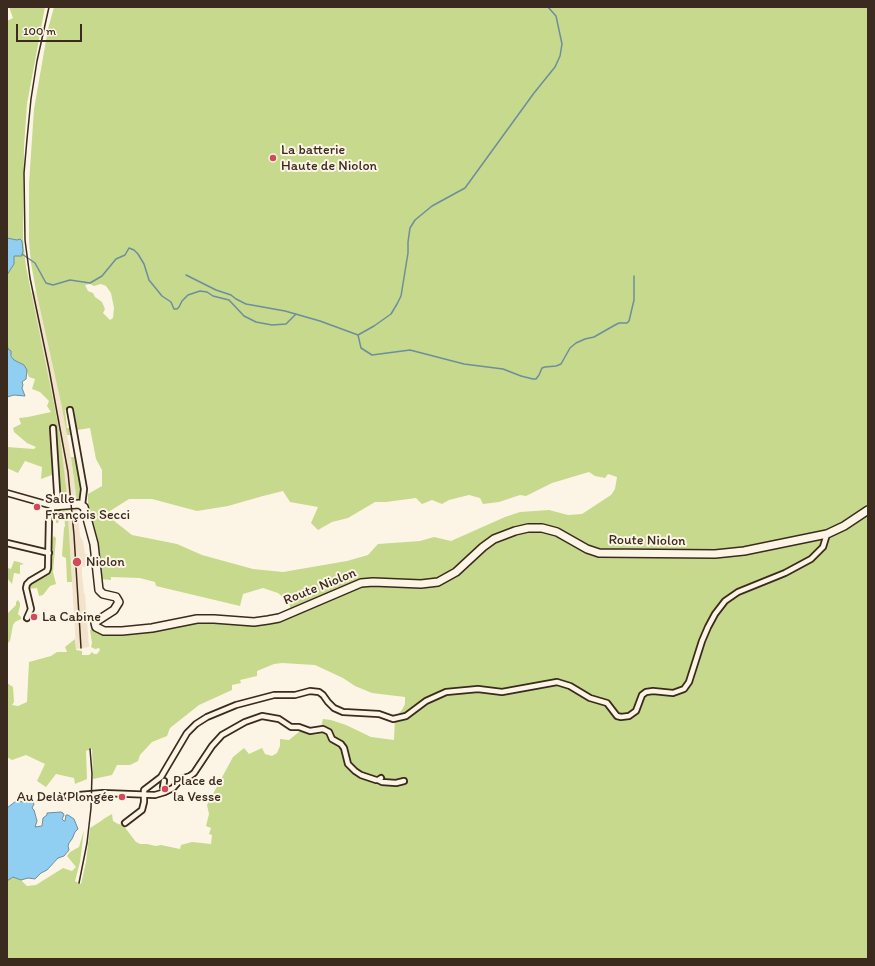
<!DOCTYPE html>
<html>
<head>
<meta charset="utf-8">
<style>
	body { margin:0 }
	#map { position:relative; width:875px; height:966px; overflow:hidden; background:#fcf5e5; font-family:Itim,sans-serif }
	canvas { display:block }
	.frame { position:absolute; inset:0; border:8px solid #3b2a1e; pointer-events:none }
	.scale { position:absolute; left:16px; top:24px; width:66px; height:18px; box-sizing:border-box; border:2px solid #3b2a1e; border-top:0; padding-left:5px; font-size:12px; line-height:14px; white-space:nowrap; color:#3b2a1e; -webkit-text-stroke:3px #fcf5e5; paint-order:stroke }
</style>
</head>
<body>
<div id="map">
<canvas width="875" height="966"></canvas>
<div class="frame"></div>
<div class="scale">100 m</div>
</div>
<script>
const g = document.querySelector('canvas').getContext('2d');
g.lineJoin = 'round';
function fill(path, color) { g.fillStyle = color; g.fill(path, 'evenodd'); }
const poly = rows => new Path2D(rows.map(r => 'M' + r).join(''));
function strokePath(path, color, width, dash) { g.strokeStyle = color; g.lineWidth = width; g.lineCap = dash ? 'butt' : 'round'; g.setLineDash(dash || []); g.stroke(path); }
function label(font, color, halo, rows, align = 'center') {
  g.font = font + ' Itim,sans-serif'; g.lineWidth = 4; g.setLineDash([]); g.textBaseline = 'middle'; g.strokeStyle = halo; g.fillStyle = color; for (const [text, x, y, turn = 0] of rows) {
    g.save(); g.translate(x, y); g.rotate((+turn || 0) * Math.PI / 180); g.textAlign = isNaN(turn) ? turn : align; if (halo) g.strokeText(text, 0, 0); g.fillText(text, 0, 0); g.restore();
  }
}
const built = poly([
	[36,291,61,403,71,457,77,503,68,504,54,404,31,293],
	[77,506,80,536,83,541,85,554,87,554,88,558,88,566,82,567,82,573,84,594,85,594,89,647,76,649,68,516,69,514,68,507]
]);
const green = poly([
	[9,7,45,7,27,104,24,147,23,239,26,267,54,404,60,436,68,504,59,505,57,473,41,479,42,467,25,461,18,473,7,468,7,447,34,449,36,447,27,443,14,432,13,428,21,424,19,418,28,417,51,412,47,406,49,401,40,392,32,389,35,379,29,377,24,365,14,360,8,349,7,343,7,275,14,264,14,256,23,251,22,244,17,240,7,238,7,21,13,18],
	[54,7,868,7,868,959,7,959,7,881,13,877,21,880,27,886,36,885,63,868,72,871,76,867,67,856,70,852,79,847,84,830,80,862,75,881,81,884,86,862,90,828,101,821,105,818,112,814,113,821,118,824,123,825,136,842,140,844,147,844,156,846,161,845,180,849,181,845,192,842,211,844,212,835,209,834,211,828,206,826,209,814,207,805,233,757,244,748,249,754,262,748,265,754,272,756,277,753,280,746,280,739,289,740,300,731,310,735,321,734,321,727,323,719,331,720,346,725,371,737,394,740,395,717,402,710,405,704,405,697,372,693,355,686,343,678,315,665,282,663,274,664,257,671,257,676,240,680,241,683,232,685,232,690,199,705,170,728,167,736,152,742,140,755,138,761,130,765,117,765,112,775,93,779,92,749,86,751,87,779,75,784,74,778,56,774,46,787,37,781,45,764,26,755,12,760,7,757,7,683,13,687,14,702,12,705,18,706,27,702,29,662,51,656,57,652,67,652,65,647,75,639,76,650,82,651,82,655,89,655,92,652,94,654,97,654,100,650,99,648,95,649,91,647,92,643,90,630,92,629,99,634,140,633,195,622,226,623,292,614,289,603,278,593,263,588,243,594,240,606,156,586,155,582,140,578,111,577,111,580,99,579,94,533,88,508,88,494,102,486,102,470,96,459,90,428,77,430,74,409,65,410,67,428,70,428,71,435,67,435,61,403,36,291,31,263,29,242,29,184,34,109,48,29],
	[90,284,94,286,101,284,106,286,111,293,114,308,113,318,110,320,103,313,105,309,102,302,95,297,93,293,88,291,85,285],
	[589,472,595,476,605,478,608,474,617,477,615,489,611,495,582,514,568,515,549,510,520,512,505,517,451,541,434,537,420,541,378,544,368,555,347,561,283,572,253,569,202,555,177,544,132,535,113,520,110,511,129,499,152,499,197,511,228,506,263,496,283,491,290,502,318,507,311,523,318,530,332,522,348,518,375,502,386,502,416,498,422,504,432,500,442,504,449,500,469,495,480,498,483,504,499,502,520,495,526,496,552,483],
	[71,457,76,457,80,484,82,489,82,497,79,502,77,503],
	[68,507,69,514,68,516,72,582,67,582,66,558,62,556,64,528,65,526,64,512,62,512,58,523,56,523,57,508],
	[54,536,56,538,53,572,56,584,50,586,43,595,39,596,37,588,27,589,30,584,34,581,49,575,52,539],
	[14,561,19,562,24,564,20,565,20,574,14,573,12,584,7,578,7,570,8,568,11,569],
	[18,600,20,603,20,606,18,614,21,617,21,619,15,622,13,625,10,641,7,644,7,614,16,605,16,602]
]);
const water = poly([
	[7,238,17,240,20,239,22,241,23,251,22,256,14,256,14,264,7,275,7,238],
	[7,343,8,349,11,351,11,356,14,360,24,365,27,370,26,379,22,382,23,385,22,388,25,396,14,395,7,397,7,343],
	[27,795,31,797,34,804,32,808,34,810,37,821,35,827,42,826,43,818,47,815,47,813,61,812,63,813,64,815,62,819,64,821,65,821,66,815,68,815,74,819,78,829,75,832,72,839,69,843,68,846,69,850,64,856,58,858,47,870,41,873,35,879,28,878,21,880,13,877,7,881,7,808,16,801,25,802,25,800,22,798,27,795]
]);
const stream = poly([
	[22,254,35,263,46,283,53,285,70,280,90,283,102,276,116,259,125,255,129,248,134,250,138,254,144,264,149,280,162,296,171,302,174,309,177,309,179,307,182,301,188,295,200,291,207,292,213,296,229,300,244,316,256,322,272,325,286,324,296,314],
	[186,275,216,290,231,295,236,299,246,304,285,311,320,321,358,335,361,348,372,355,410,350,464,364,503,369,521,376,533,379,536,379,539,375,542,368,545,367,556,366,561,364,570,348,576,343,585,339,594,337,615,325,619,323,627,323,629,321,634,300,634,276],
	[358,335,374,326,391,314,397,304,401,296,408,253,408,242,410,228,415,220,432,206,465,188,534,93,555,67,560,56,562,44,556,16,548,7]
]);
const street = poly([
	[70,410,84,489,82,505],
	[53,428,58,507],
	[7,493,53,506,51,511,49,518,48,568,47,571,30,581,27,584,26,588,31,609,27,618],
	[7,543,49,553],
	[378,780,382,782,396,783,404,781],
	[164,781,163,787,165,792],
	[67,796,103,793,155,795,165,792,173,788,181,779,190,776,194,773,212,746,222,735,245,722,262,716,279,719,291,727,299,727,310,731,323,729,329,732,332,739,341,744,344,748,348,764,355,771,361,775,376,780,378,780,381,778],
	[125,823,142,810,144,802,144,790,161,777,187,733,196,724,207,717,236,705,274,695,295,695,310,691,319,692,323,695,328,702,334,708,343,712,379,714,393,719,406,716,426,701,446,692,478,689,502,692,557,682,570,686,590,698,607,703,617,716,621,717,629,716,636,711,642,695,646,692,653,691,673,693,684,689,689,682,702,641,708,627,715,614,725,601,738,592,785,573,811,559,823,547,827,534]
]);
const secondary = poly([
	[53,506,79,504,84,507,94,544,99,590,103,594,116,597,119,602,114,610,97,621,95,623,96,627,104,631,122,631,152,628,197,619,214,619,254,622,268,620,279,618,361,583,373,582,421,584,438,582,456,572,483,547,494,539,515,531,528,528,542,528,557,532,587,549,599,553,715,554,744,551,827,534,844,526,868,510]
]);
const rail = poly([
	[49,7,37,61,31,99,27,139,24,173,25,240,30,278,49,369,68,472,74,535,81,648],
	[79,883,87,843,91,808,92,774,90,749]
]);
const markers = [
	[273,158,4,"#d1495b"],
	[37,507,4,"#d1495b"],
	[77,562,5,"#d1495b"],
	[34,617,4,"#d1495b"],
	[165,789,4,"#d1495b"],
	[122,797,4,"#d1495b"]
];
const poiNames = [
	["La batterie",281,150],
	["Haute de Niolon",281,166],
	["Salle",45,499],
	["François Secci",45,515],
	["Niolon",86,562],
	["La Cabine",42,617],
	["Place de",173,781],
	["la Vesse",173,797],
	["Au Delà Plongée",114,797,"right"]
];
const streetNames = [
	["Route Niolon",647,541,1],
	["Route Niolon",320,587,-22]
];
fill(built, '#f3e3cb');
fill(green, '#c6d98d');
fill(water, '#90cff1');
strokePath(water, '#6e8d9d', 1);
strokePath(stream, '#6e8d9d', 1.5);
strokePath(street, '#3b2a1e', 8);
strokePath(secondary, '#3b2a1e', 10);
strokePath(street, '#fcf5e5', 4.5);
strokePath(secondary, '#fcf5e5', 7);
strokePath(rail, '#3b2a1e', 1.5);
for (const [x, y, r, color] of markers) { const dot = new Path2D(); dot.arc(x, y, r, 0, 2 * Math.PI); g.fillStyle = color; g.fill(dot); strokePath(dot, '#fcf5e5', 1.5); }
label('14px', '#3b2a1e', '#fcf5e5', poiNames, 'left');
label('14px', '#3b2a1e', '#fcf5e5', streetNames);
</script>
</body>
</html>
